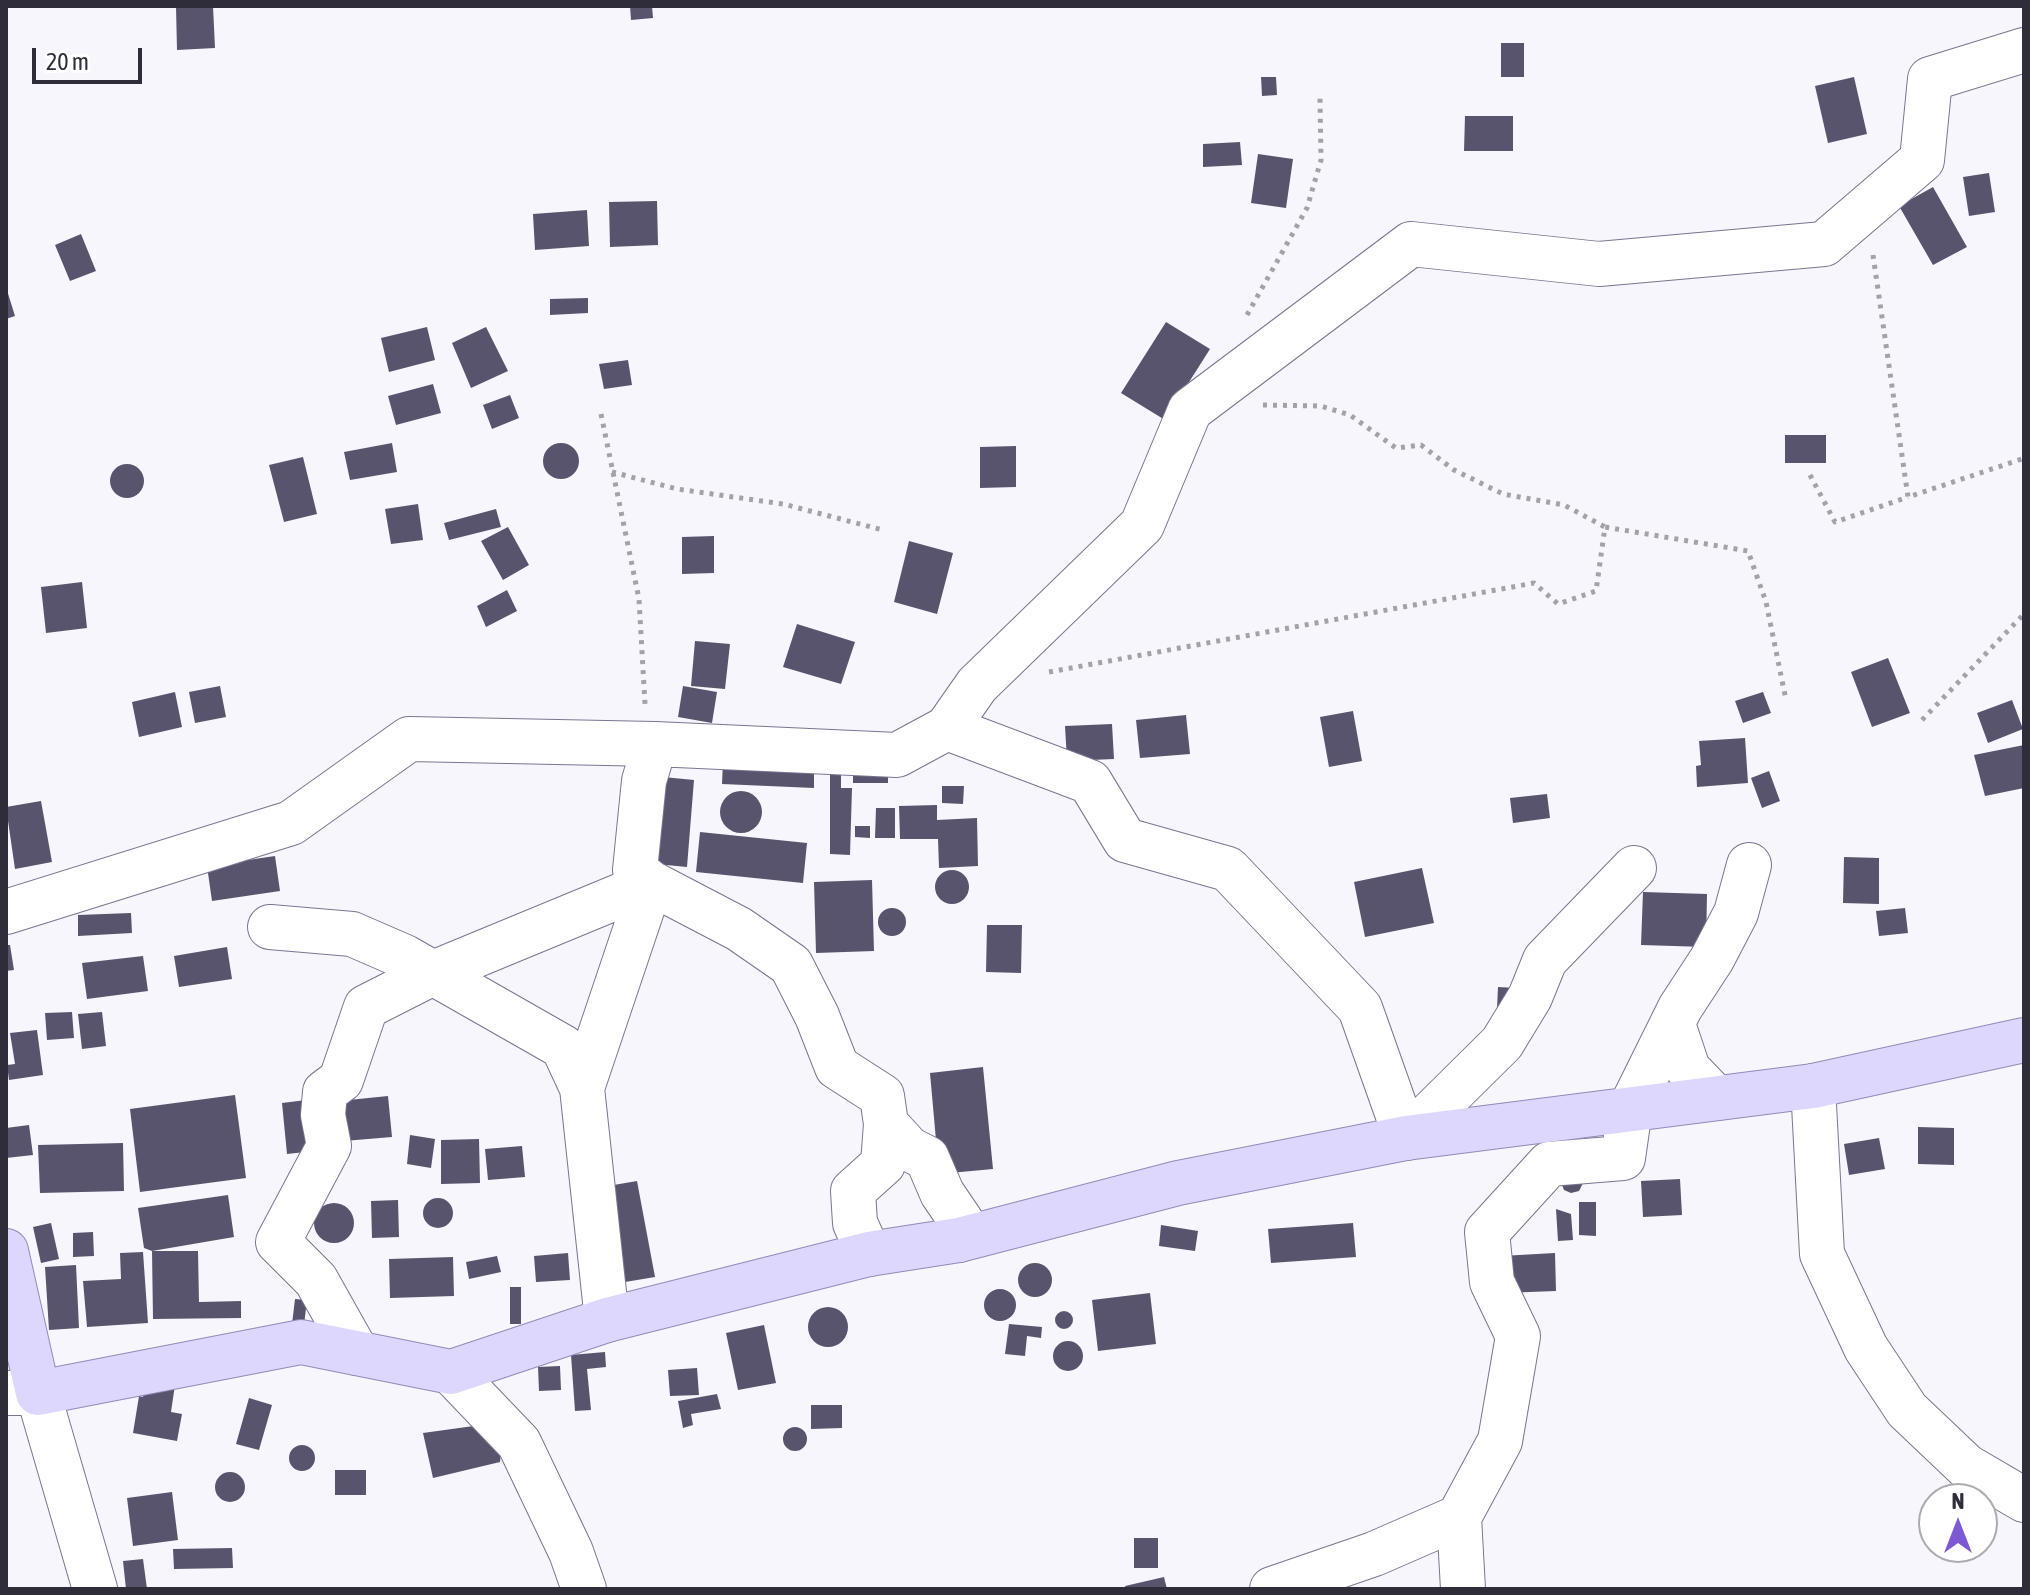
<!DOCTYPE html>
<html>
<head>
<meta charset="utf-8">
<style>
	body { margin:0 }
	#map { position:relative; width:2030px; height:1595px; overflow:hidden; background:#f7f6fc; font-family:"Asap Condensed",sans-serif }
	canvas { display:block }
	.frame { position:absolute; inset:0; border:8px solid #2f2d39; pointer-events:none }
	.north { position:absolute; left:1918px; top:1483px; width:80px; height:80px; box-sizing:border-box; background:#fff; border:2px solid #acabb0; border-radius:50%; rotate:0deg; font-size:22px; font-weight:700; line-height:32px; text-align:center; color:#2f2d39 }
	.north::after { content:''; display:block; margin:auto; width:28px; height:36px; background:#7d5ad4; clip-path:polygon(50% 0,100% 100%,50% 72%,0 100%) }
	.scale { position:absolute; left:32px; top:48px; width:110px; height:36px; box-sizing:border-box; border:4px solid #2f2d39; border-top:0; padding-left:10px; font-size:24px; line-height:28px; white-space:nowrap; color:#2f2d39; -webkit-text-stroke:6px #fff; paint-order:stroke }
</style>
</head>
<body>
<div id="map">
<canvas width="2030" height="1595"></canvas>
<div class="frame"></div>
<div class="north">N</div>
<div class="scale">20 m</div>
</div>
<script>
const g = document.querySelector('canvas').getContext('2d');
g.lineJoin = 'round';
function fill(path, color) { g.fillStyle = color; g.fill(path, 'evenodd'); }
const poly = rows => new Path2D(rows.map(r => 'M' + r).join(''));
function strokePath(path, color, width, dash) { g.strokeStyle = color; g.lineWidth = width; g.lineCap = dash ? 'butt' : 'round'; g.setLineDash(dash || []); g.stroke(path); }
const building = poly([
	[213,6,215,48,177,50,176,7],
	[630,6,652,6,653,18,631,20],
	[1501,43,1524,43,1524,77,1501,77],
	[1261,77,1276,77,1277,95,1262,96],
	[1854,77,1867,134,1828,143,1815,86],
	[1465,116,1513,116,1513,151,1464,151],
	[1240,142,1242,165,1203,167,1203,144],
	[1258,154,1293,159,1286,208,1251,203],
	[1989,173,1995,212,1969,216,1963,177],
	[1933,187,1967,247,1933,265,1899,206],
	[657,201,658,245,610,247,609,202],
	[587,210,589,246,535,250,533,214],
	[81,234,96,271,70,281,55,245],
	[6,287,15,316,6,319],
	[588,298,588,313,550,315,550,299],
	[1166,322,1210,349,1165,420,1121,393],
	[427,327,435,360,389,372,381,338],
	[486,327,508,371,471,388,452,343],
	[628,360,632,385,604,389,599,364],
	[433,384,441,413,396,425,388,396],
	[510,395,519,418,492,429,483,405],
	[1785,435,1826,435,1826,463,1785,463],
	'543 461a18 18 0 1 1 36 0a18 18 0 1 1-36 0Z',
	[392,443,397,472,350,480,344,452],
	[1016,446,1016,487,980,488,980,447],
	[303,457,317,514,284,522,269,465],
	'110 481a17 17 0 1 1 34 0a17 17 0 1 1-34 0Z',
	[418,504,423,540,391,544,385,509],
	[496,509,501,527,449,540,444,523],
	[508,527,529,565,503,580,481,541],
	[714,536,714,573,682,574,682,537],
	[909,541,953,553,937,614,894,602],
	[82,582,87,628,46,633,41,587],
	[507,590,517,611,486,627,477,606],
	[797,624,855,642,841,684,783,667],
	[695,641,730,644,725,689,691,686],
	[1888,658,1910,713,1872,727,1851,672],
	[220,686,226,717,195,723,189,692],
	[683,686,717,692,712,723,678,717],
	[175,692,182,727,139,737,132,702],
	[1763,692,1771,713,1743,723,1735,701],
	[2012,700,2023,729,1988,743,1977,713],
	[1353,711,1362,761,1329,767,1320,717],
	[1186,715,1190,754,1140,758,1136,720],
	[1112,724,1114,759,1067,761,1065,726],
	[1745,738,1748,783,1697,787,1696,766,1701,765,1699,741],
	[2024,745,2024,788,1985,796,1974,755],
	[888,757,888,783,853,783,853,771],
	[723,761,814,766,814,788,722,784],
	[1769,771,1780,801,1762,808,1751,778],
	[830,772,841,772,841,788,852,788,850,855,830,854],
	[653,776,694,780,687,867,646,863],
	[942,786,964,786,963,804,942,803],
	'720 812a21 21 0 1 1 42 0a21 21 0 1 1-42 0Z',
	[1547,794,1550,818,1513,823,1510,798],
	[41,801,52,862,15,869,6,807],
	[937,805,937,820,977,818,978,866,939,868,938,839,900,839,899,806],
	[876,808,895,808,895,838,875,838],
	[855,826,870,826,870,838,855,837],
	[700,832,807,843,803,883,696,872],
	[275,856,280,891,212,901,207,866],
	[1844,857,1879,858,1879,904,1843,903],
	[1422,868,1434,923,1365,937,1354,882],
	'935 887a17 17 0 1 1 34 0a17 17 0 1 1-34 0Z',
	[872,880,874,951,816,953,814,882],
	[1643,892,1707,894,1706,947,1641,945],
	'878 922a14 14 0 1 1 28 0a14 14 0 1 1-28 0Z',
	[1905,908,1908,933,1879,936,1876,911],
	[131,913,132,933,78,936,78,915],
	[987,925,1022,925,1021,973,986,972],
	[6,945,10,945,14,970,6,971],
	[227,947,232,979,179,987,174,956],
	[143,956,148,991,87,999,82,963],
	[1498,987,1516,988,1497,1009],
	[72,1012,74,1038,47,1040,45,1013],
	[102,1012,106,1046,82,1049,78,1014],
	[37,1030,43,1075,9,1080,7,1065,15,1064,10,1033],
	[983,1067,993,1169,939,1174,930,1073],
	[235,1095,246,1178,140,1192,130,1109],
	[388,1096,392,1137,332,1142,329,1102],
	[306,1100,324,1150,287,1154,282,1103],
	[29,1125,33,1155,6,1158,6,1128],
	[1918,1127,1954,1128,1954,1165,1918,1164],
	[410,1135,435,1139,431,1168,407,1164],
	[1879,1138,1885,1169,1849,1175,1844,1144],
	[479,1139,480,1183,441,1184,441,1140],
	[123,1143,124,1191,40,1193,38,1145],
	[522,1146,525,1177,488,1180,485,1149],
	[1680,1179,1682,1215,1643,1217,1641,1181],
	[1560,1180,1584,1181,1579,1191,1571,1193,1564,1190],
	[637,1181,655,1277,625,1282,608,1186],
	[228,1195,234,1237,152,1251,144,1248,138,1208],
	'423 1213a15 15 0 1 1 30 0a15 15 0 1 1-30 0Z',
	[398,1200,399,1237,372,1238,371,1201],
	[1579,1202,1596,1202,1596,1236,1579,1235],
	'314 1223a20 20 0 1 1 40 0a20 20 0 1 1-40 0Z',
	[1556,1209,1571,1214,1573,1240,1558,1241],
	[51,1223,59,1259,41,1263,33,1227],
	[1353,1223,1356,1257,1271,1263,1268,1229],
	[1161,1225,1198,1231,1195,1251,1159,1246],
	[93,1232,94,1256,73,1257,73,1233],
	[152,1251,198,1251,199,1302,241,1301,241,1318,153,1319],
	[143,1252,148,1323,87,1327,83,1281,121,1279,120,1253],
	[568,1253,570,1280,536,1282,534,1256],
	[1555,1253,1556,1291,1503,1293,1501,1256],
	[497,1256,501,1272,469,1279,466,1262],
	[453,1257,454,1296,390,1298,389,1259],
	'1018 1280a17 17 0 1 1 34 0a17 17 0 1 1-34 0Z',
	[76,1265,79,1328,49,1330,45,1267],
	[510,1287,521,1287,521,1324,510,1324],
	'984 1305a16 16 0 1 1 32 0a16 16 0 1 1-32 0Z',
	[1150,1293,1156,1344,1098,1351,1092,1300],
	[295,1299,307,1300,304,1325,292,1324],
	'808 1327a20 20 0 1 1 40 0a20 20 0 1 1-40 0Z',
	'1055 1320a9 9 0 1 1 18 0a9 9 0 1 1-18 0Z',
	[1009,1324,1042,1327,1041,1338,1027,1336,1025,1356,1005,1354],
	[764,1325,776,1383,738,1390,726,1333],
	'1053 1356a15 15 0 1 1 30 0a15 15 0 1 1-30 0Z',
	[605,1352,606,1367,587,1369,591,1410,575,1411,571,1355],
	[560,1366,561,1390,539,1391,538,1367],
	[697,1368,699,1395,670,1396,668,1370],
	[148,1373,176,1378,171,1412,182,1414,177,1441,133,1433,139,1396,143,1397],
	[717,1394,721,1409,691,1414,693,1425,683,1428,678,1401],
	[249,1398,272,1405,259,1450,236,1444],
	[811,1405,842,1405,842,1428,811,1429],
	[488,1424,502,1441,500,1462,433,1478,423,1433],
	'783 1439a12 12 0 1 1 24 0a12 12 0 1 1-24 0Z',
	'289 1458a13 13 0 1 1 26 0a13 13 0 1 1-26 0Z',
	[335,1470,366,1470,366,1495,335,1495],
	'215 1487a15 15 0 1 1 30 0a15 15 0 1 1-30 0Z',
	[172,1492,178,1540,133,1546,127,1498],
	[1134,1538,1158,1538,1158,1568,1134,1568],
	[232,1548,233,1568,174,1569,173,1549],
	[143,1559,147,1589,126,1589,123,1561],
	[1164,1577,1167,1589,1126,1589,1125,1586]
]);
const path = poly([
	[1873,255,1908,497,2022,459,2024,461],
	[1247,315,1307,208,1321,160,1320,98],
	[1263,405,1321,406,1350,415,1396,448,1421,445,1454,470,1503,494,1564,505,1605,527],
	[601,414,639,599,645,704],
	[612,472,677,489,783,504,883,530],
	[1810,475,1835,522,1908,497],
	[1049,672,1534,583,1558,604,1596,591,1605,527,1748,551,1766,602,1786,700],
	[1922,720,2024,614]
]);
const minor = poly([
	[947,728,1090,782,1125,840,1228,869,1360,1008,1406,1138,1502,1043,1530,997,1545,960,1634,868],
	[6,912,291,823,409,739,655,744],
	[270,927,352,934,405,957,563,1047,582,1088],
	[1673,1024,1688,1069,1716,1098],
	[1813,1086,1822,1254,1866,1348,1907,1410,1966,1466,2024,1500],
	[886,1124,909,1149,927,1158,942,1193,961,1221,959,1240],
	[607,1320,582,1088,651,883,635,870,644,781,655,744,897,755,947,728,977,685,1142,525,1190,410,1411,244,1599,264,1824,244,1922,160,1930,79,2024,50],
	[357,1353,316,1280,278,1242,329,1146,323,1115,325,1092,341,1080,366,1007,433,973,651,883,739,929,791,965,817,1016,837,1067,882,1096,886,1124,883,1164,853,1191,855,1223,869,1254],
	[451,1372,519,1443,571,1552,584,1589],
	[6,1393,38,1393,95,1589],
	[1459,1517,1463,1589],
	[1272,1589,1374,1554,1459,1517,1500,1441,1518,1336,1492,1282,1487,1232,1549,1164,1623,1158,1630,1109,1680,1008,1712,959,1736,913,1749,865]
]);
const major = poly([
	[6,1251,38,1393,301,1342,451,1372,607,1320,869,1254,959,1240,1178,1183,1406,1138,1813,1086,2024,1040]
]);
fill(building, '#59546e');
strokePath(minor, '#7a7591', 46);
strokePath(major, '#9289b8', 46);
strokePath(path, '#a3a2aa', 5, [4, 6]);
strokePath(minor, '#fff', 44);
strokePath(major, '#ddd6fd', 44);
</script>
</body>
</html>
